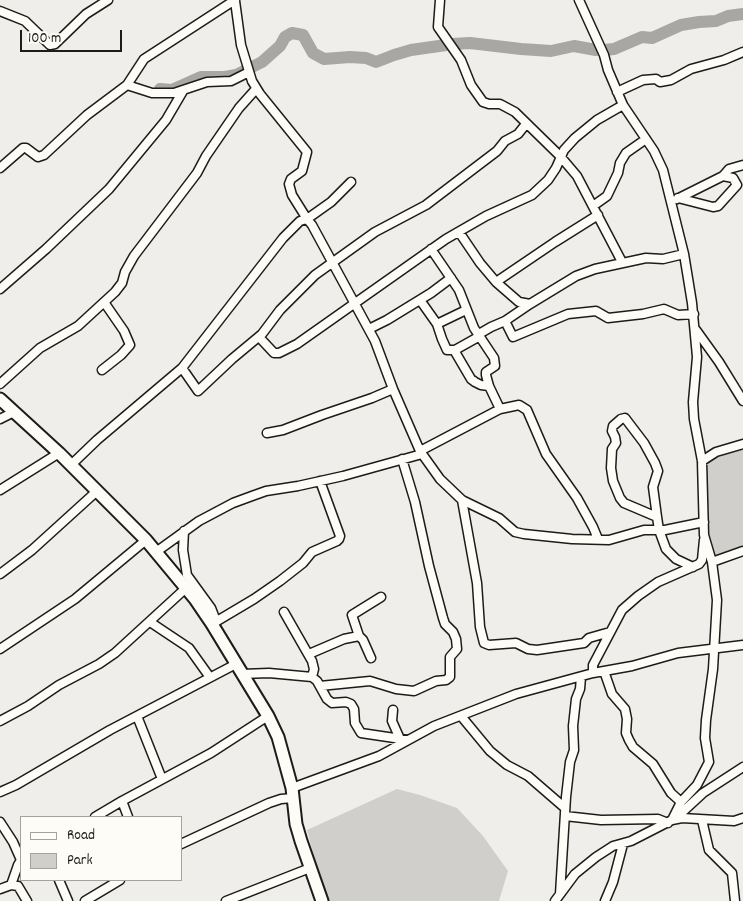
<!DOCTYPE html>
<html>
<head>
<meta charset="utf-8">
<style>
	body { margin:0 }
	#map { position:relative; width:743px; height:901px; overflow:hidden; background:#f0eeea; font-family:Dekko,sans-serif }
	canvas { display:block }
	.legend { position:absolute; left:20px; top:816px; width:162px; height:65px; box-sizing:border-box; background:#fdfcf7; border:1px solid #a3a29f; margin:0; padding:6px 9px; list-style:none; font-size:15px; color:#1c1c1c }
	.legend li { display:flex; align-items:center; gap:10px; height:25px }
	.legend b { width:25px; border:1px solid #a3a29f }
	.scale { position:absolute; left:20px; top:30px; width:102px; height:22px; box-sizing:border-box; border:2px solid #1c1c1c; border-top:0; padding-left:6px; font-size:15px; line-height:18px; white-space:nowrap; color:#1c1c1c; -webkit-text-stroke:4px #fdfcf7; paint-order:stroke }
</style>
</head>
<body>
<div id="map">
<canvas width="743" height="901"></canvas>
<ul class="legend">
<li><b style="height:6px;background:#fdfcf7"></b>Road</li>
<li><b style="height:14px;background:#d0cfcc"></b>Park</li>
</ul>
<div class="scale">100 m</div>
</div>
<script>
const g = document.querySelector('canvas').getContext('2d');
g.lineJoin = 'round';
function fill(path, color) { g.fillStyle = color; g.fill(path, 'evenodd'); }
const poly = rows => new Path2D(rows.map(r => 'M' + r).join(''));
function strokePath(path, color, width, dash) { g.strokeStyle = color; g.lineWidth = width; g.lineCap = dash ? 'butt' : 'round'; g.setLineDash(dash || []); g.stroke(path); }
const green = poly([
	[743,448,743,548,715,557,709,541,705,495,706,462],
	[397,789,420,795,457,808,483,836,508,871,499,901,326,901,307,830]
]);
const river = poly([
	[452,44,470,43,521,49,551,51,574,46,596,50],
	[604,50,614,49,642,37,652,38,681,25,699,22,716,21,728,16,743,14],
	[160,89,172,90,201,77,225,77,236,75,262,62,280,46,285,37,292,33,303,35,313,53,324,59,350,57,366,58,376,62,394,55,411,50,446,45]
]);
const street = poly([
	[440,0,438,27,461,60,471,85,483,102,489,104,500,104,515,112,560,156,577,176,622,262],
	[579,0,604,55,608,70,623,105,654,151,663,170,684,254,692,303,697,357,693,402,694,419,702,461,704,535,712,562,717,600,713,669,706,720,705,738,709,762,697,785,681,802,672,820],
	[235,1,241,45,252,81,260,94,307,152,302,171,291,179,289,184,292,195,307,219,331,202,351,182],
	[0,11,25,21,50,45,55,44,86,14,108,0],
	[127,85,152,93,174,93,207,82,231,81,249,72],
	[617,92,643,80,656,79,660,82,671,80,691,69,724,60,743,52],
	[0,168,23,148,26,148,38,157,44,155,87,115,127,85,144,59,235,0],
	[678,198,713,207,718,206,737,185,733,178,723,176],
	[677,199,723,176,729,169,743,165],
	[593,206,607,196,618,173,620,163,626,153,646,139],
	[459,232,480,263,496,282,519,302,530,304,576,276,595,269,646,258,663,259,684,254],
	[431,249,459,290,474,328,494,358,495,366,486,372,486,375,489,386,500,409],
	[496,282,555,242,598,215],
	[0,289,46,249,109,189,166,120,183,91],
	[420,300,437,324,442,339,447,350,454,350,471,379,475,382,481,385,489,386],
	[505,321,513,337,568,314,596,311,608,318,643,314,664,309,678,315,694,314],
	[437,324,466,310],
	[369,329,387,320,431,293,451,278],
	[696,330,719,362,743,401],
	[479,334,491,327,505,321,530,304],
	[259,337,274,353,279,353,297,344,446,239,486,216,532,195,548,180,556,168,564,150,575,138,597,120,623,105],
	[455,350,480,336],
	[182,368,198,391,232,359,262,334,280,310,315,275,375,232,426,205,497,151,505,141,518,134,526,124],
	[102,370,121,355,130,345,124,331,104,302],
	[0,384,40,348,78,326,115,292,122,283,125,272,134,256,197,173,206,156,239,108,256,89],
	[0,419,14,412],
	[267,433,283,430,322,415,372,398,393,389],
	[420,451,500,409,519,405,527,410,546,454,577,498,593,527,598,539],
	[702,461,716,452,743,444],
	[71,465,97,440,182,368,283,238,300,221,307,219,312,225,375,341,393,389,420,451,440,479,462,500,499,518,515,532,524,534,572,539,609,540,644,530,665,530,704,522],
	[0,490,59,453],
	[462,500,477,583,480,627,484,643,489,645,516,643,528,649,537,650,584,643,589,638,610,632],
	[657,517,624,503,620,498,613,481,611,468,612,449,616,443,615,437,612,431,613,426,621,419,625,418,644,443,655,463,658,471,653,487,657,517,659,530,666,549,676,559,693,567],
	[184,531,183,550,187,575,211,608,216,621],
	[156,552,199,521,233,503,252,496,266,491,298,486,343,476,422,454],
	[712,562,743,551],
	[0,574,32,550,97,491],
	[284,612,312,661,314,669,312,677],
	[150,622,189,648,209,676],
	[212,624,254,599,280,581,303,563,312,552,337,541,339,539,340,536,320,481],
	[359,636,352,615,381,597],
	[0,649,75,599,146,540],
	[309,654,344,639,359,636,363,640,371,658],
	[604,671,612,694,625,709,627,719,626,733,629,740,633,747,653,764,671,793,681,802],
	[593,673,593,665,622,610,638,596,658,582,699,564,702,560,704,540],
	[242,674,269,673,312,677,317,681,327,699,332,703,346,702,351,704,354,709,355,723,361,733,408,740],
	[320,686,370,681,396,689,414,691,436,681,446,680,450,677,450,657,457,649,456,639,453,632,445,624,443,618,429,566,415,502,402,459],
	[393,710,392,721,400,739],
	[137,716,162,779],
	[461,716,490,751,507,765,528,776,565,808],
	[0,721,28,706,59,685,99,664,115,653,186,588],
	[292,788,379,756,434,726,516,694,593,673,632,666,678,653,743,645],
	[0,792,16,785,110,730,236,664],
	[122,801,128,817],
	[565,816,601,820,658,819,668,823],
	[95,817,122,801,211,753,268,716],
	[677,817,703,793,743,767],
	[702,820,709,850,732,873,735,901],
	[0,822,13,842,21,860],
	[181,844,269,803,281,799,294,798],
	[59,880,68,901],
	[11,885,18,865,21,860],
	[0,889,11,885,18,886,27,901],
	[560,894,566,797,570,762,574,750,573,726,576,699,580,689,581,677],
	[85,901,120,880],
	[226,901,310,868],
	[555,901,575,874,596,857,613,846,631,841,672,820,682,818,734,821,743,818],
	[605,901,613,882,623,844]
]);
const secondary = poly([
	[0,399,59,453,146,540,195,599,212,624,268,716,278,737,292,788,296,824,301,841,322,901]
]);
fill(green, '#d0cfcc');
strokePath(river, '#a8a7a3', 12);
strokePath(street, '#1c1c1c', 11);
strokePath(secondary, '#1c1c1c', 15);
strokePath(street, '#fdfcf7', 8);
strokePath(secondary, '#fdfcf7', 11);
</script>
</body>
</html>
